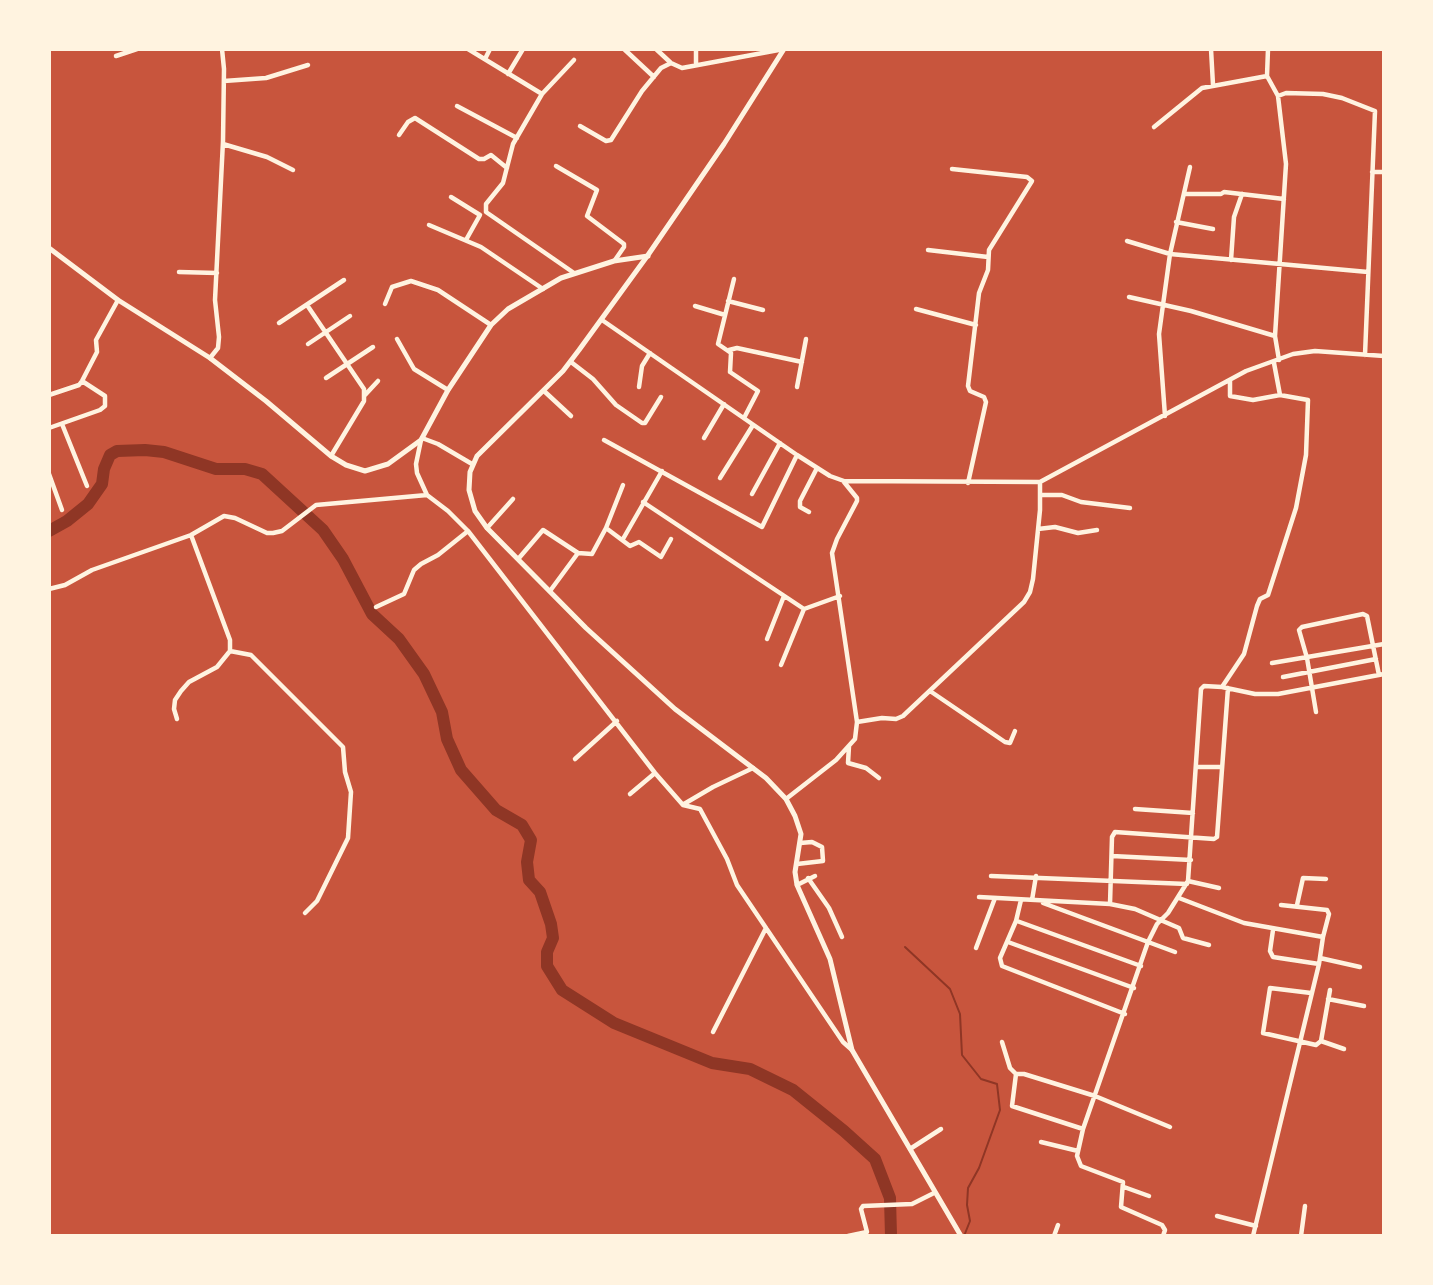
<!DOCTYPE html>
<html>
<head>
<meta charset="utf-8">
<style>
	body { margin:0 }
	#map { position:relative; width:1433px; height:1285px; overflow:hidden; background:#c8553d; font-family:Mulish,sans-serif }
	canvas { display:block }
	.frame { position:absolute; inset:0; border:51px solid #fff3e0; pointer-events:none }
</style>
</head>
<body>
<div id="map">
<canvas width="1433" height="1285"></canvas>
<div class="frame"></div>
</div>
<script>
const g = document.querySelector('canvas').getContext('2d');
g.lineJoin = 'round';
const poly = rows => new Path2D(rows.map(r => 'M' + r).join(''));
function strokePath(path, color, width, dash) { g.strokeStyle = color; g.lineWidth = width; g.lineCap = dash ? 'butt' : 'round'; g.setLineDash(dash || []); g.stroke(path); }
const stream = poly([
	[905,947,950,989,960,1014,962,1055,981,1079,997,1084,1000,1110,979,1168,968,1188,967,1205,970,1221,964,1236]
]);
const river = poly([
	[49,531,67,521,88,504,102,484,104,469,110,455,117,451,145,450,164,452,216,469,245,469,262,474,323,530,343,559,372,614,399,639,424,674,442,712,447,739,461,770,496,810,522,825,531,840,527,862,529,880,540,892,551,924,553,938,547,952,547,966,562,990,614,1023,712,1063,750,1069,793,1090,844,1131,875,1159,890,1198,891,1236]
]);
const minor = poly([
	[468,49,542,94,513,144,503,183,486,204,486,212,574,273],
	[624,49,654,77],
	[656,49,671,63,682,68,784,49],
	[696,49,696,65],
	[1211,49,1213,85],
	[1268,49,1267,76,1278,96,1286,164,1275,336,1279,360],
	[116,56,137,49],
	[485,59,490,49],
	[508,74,523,49],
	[224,81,266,78,308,65],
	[542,94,574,60],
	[1278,96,1286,93,1323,94,1342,98,1375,111,1365,355],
	[457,106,517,138],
	[580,126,606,141,611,140,642,91,661,68,671,63],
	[1154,127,1202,88,1267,76],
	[399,135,408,122,415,118,479,159,484,159,491,155,507,168],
	[223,144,267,157,293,170],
	[556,166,597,190,587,216,624,244,624,247,615,260],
	[952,169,1027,177,1032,181,989,250,988,270,979,293,968,386,970,391,984,397,986,402,968,483],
	[1372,172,1384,172],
	[1184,194,1221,194,1224,192,1284,199],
	[451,197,480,215,466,240],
	[1176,222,1213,229],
	[429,225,481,247,543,289],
	[1127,241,1170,254,1368,272],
	[928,250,988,257],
	[1231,260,1234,217,1242,194],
	[179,272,217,273],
	[734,279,718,344,731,353,730,372,758,391,744,418],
	[1129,297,1191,311,1275,336],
	[728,301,763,310],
	[385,304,392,287,411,281,438,290,491,325],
	[307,305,364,389,364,401,331,456],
	[695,306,725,315],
	[916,309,976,325],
	[602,320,797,455,830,476,844,481,1040,482,1246,371,1293,354,1315,351,1384,356],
	[279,323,344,280],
	[397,339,414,369,448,390],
	[308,344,350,316],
	[729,350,737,348,802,362],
	[210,358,218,348,219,337,215,300,223,141,224,69,222,49],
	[571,362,593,379,616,405,642,423,645,423,661,397],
	[1274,363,1280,395],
	[326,378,373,347],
	[639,387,642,366,650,353],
	[797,387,806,339],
	[544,391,571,416],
	[49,395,79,385,82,381,97,352,96,340,118,300],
	[365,395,378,381],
	[1165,416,1159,334,1170,254,1190,167],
	[62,424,87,486],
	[49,428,100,410,105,406,105,396,82,381],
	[422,438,438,444,472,464],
	[704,438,724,404],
	[421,440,416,464,417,473,427,495,448,511,468,531,655,773,683,805,700,809,727,859,737,885,843,1042,852,1050],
	[604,440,762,527,797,455],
	[49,474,62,510],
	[720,478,753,425],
	[752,494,780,443],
	[1041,495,1062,495,1081,502,1130,508],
	[643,502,804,609],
	[809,512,800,507,800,501,817,468],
	[487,528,513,499],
	[606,528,630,546,639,542,661,557,671,539],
	[1038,529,1055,527,1078,533,1097,530],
	[623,539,662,471],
	[519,558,543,530,578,553,592,554,606,528,623,485],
	[49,589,65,585,92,570,191,535,224,516,235,518,267,533,273,533,282,531,316,505,427,495],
	[550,591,578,553],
	[376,607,404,594,414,570,421,564,438,555,468,531],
	[767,639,784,596],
	[230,651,251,655,343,747,345,772,351,792,348,838,317,901,305,913],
	[1272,663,1384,644],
	[781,665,804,609,840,596],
	[1283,677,1376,659],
	[1222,687,1244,654,1257,606,1260,599,1268,595,1296,508,1306,455,1308,400,1280,395,1253,400,1230,396,1230,381],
	[930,691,1005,742,1010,743,1015,731],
	[1316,712,1307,658,1299,630,1302,627,1363,614,1367,616,1379,675],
	[177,719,174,709,175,700,181,691,189,682,217,667,230,651,230,640,191,535],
	[857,722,882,718,896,719,903,716,1024,602,1030,592,1033,579,1040,510,1040,482],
	[849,746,848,763,866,768,879,778],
	[575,759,617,721],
	[1196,767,1221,767],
	[630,794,655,773],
	[786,799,836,760,855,739,857,722,832,553,837,539,857,501,857,498,844,482],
	[684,804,713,787,753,768],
	[1135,809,1193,813],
	[1112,856,1191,860],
	[797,864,823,861,822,847,812,842,800,843],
	[991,876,1187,884],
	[808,878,829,908,842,937],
	[1188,881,1219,888],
	[797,885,815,876],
	[979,897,1110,904,1135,909,1179,928,1183,938,1209,945],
	[1179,898,1244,923,1323,937,1319,964,1253,1236],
	[1021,900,1016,921,1000,958,1002,966,1125,1014],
	[1032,900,1036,876],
	[1043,903,1175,952],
	[1110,904,1112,837,1115,832,1214,839,1217,837,1228,688],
	[1281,905,1327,910,1329,914,1323,937],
	[1297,905,1303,878,1326,879],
	[1017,921,1141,966],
	[1273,930,1270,951,1273,957,1319,964],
	[1008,942,1134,988],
	[976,948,995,898],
	[1320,958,1360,967],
	[1311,993,1270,988,1263,1033,1316,1045,1321,1041,1344,1049],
	[1328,999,1364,1006],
	[713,1032,766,928],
	[1321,1041,1330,990],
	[1002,1042,1010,1068,1016,1074],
	[1083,1129,1012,1106,1016,1074,1024,1074,1095,1096,1170,1127],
	[1041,1142,1078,1151],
	[910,1149,941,1129],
	[1124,1187,1149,1196],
	[1217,1216,1256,1226],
	[848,1236,867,1232,861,1209,863,1206,912,1204,934,1193],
	[1054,1236,1058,1225],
	[1163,1236,1165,1230,1162,1225,1121,1207,1123,1182,1081,1166,1077,1156,1083,1129,1148,942,1157,924,1168,913,1188,881,1201,689,1204,686,1222,687,1255,694,1278,694,1384,674],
	[1301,1236,1305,1206]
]);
const tertiary = poly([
	[49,248,118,300,210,358,266,401,331,456,346,465,365,471,388,464,421,440,448,390,491,325,508,309,561,278,614,261,648,256]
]);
const secondary = poly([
	[784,49,724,144,648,255,579,350,563,371,477,456,470,472,469,490,475,511,487,528,586,628,675,709,766,778,786,799,795,816,801,834,795,872,797,885,830,959,852,1050,961,1236]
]);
strokePath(stream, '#8f3625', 2);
strokePath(river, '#8f3625', 12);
strokePath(minor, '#fff3e0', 4.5);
strokePath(tertiary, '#fff3e0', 5);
strokePath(secondary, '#fff3e0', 5);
</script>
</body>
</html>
